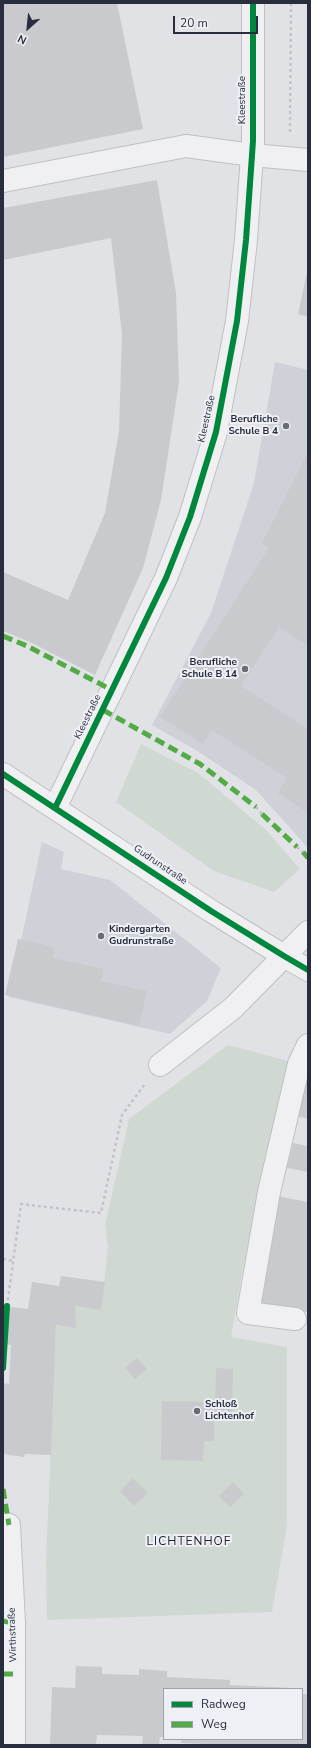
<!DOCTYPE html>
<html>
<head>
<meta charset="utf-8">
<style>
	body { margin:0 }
	#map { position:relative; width:311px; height:1748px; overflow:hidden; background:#e0e2e5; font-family:"Nunito Sans",sans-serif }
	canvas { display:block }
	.frame { position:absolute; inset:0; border:4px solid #282e3e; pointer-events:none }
	.legend { position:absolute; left:163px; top:1688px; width:140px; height:52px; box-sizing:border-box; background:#eef0f5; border:1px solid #9fa2ac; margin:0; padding:5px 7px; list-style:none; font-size:12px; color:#282e3e }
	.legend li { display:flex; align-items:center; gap:8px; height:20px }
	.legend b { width:20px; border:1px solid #9fa2ac }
	.north { position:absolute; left:8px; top:8px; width:40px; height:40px; -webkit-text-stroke:3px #eef0f5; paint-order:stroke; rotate:207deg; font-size:11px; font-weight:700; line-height:16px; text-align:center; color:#282e3e }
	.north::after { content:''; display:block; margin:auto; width:14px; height:18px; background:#282e3e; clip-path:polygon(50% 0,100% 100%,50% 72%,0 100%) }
	.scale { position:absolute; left:173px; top:16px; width:85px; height:18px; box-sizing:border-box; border:2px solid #282e3e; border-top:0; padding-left:5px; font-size:12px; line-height:14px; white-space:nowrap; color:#282e3e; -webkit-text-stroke:3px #eef0f5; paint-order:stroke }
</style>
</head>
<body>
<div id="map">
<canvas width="311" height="1748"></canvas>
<div class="frame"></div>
<ul class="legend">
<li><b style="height:5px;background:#00873e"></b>Radweg</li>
<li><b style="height:5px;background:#53ab46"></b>Weg</li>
</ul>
<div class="north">N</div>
<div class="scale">20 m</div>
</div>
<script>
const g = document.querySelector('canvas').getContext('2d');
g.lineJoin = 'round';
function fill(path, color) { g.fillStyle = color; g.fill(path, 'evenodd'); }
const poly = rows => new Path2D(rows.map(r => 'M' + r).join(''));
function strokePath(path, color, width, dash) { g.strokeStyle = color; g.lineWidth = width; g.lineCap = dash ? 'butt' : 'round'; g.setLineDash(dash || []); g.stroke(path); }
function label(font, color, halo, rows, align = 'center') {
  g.font = font + ' "Nunito Sans",sans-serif'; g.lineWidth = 4; g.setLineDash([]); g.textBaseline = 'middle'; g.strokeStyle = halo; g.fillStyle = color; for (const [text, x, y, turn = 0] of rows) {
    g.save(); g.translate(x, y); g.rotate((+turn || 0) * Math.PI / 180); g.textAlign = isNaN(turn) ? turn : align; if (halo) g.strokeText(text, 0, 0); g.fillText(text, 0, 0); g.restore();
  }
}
const built = poly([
	[275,362,308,370,308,848,256,790,199,752,152,725,211,613,254,483],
	[42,842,64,852,61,869,110,880,221,968,207,1001,170,1034,9,997]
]);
const green = poly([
	[141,744,198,773,265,829,300,869,274,892,214,871,116,802],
	[228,1045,288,1061,242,1274,231,1337,287,1347,287,1525,272,1612,47,1620,46,1561,56,1325,75,1327,75,1306,101,1310,108,1247,105,1225,129,1119]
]);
const building = poly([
	[3,3,117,3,143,129,3,157],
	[157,180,176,293,179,382,161,500,143,568,95,675,30,642,3,631,3,572,68,600,105,513,119,431,122,334,111,238,3,260,3,208],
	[307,272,308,272,308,317,298,314],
	[308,452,308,646,279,627,241,686,308,729,308,813,278,793,287,778,212,730,203,744,160,717,269,548,262,543],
	[18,939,55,947,53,958,104,969,101,981,147,991,139,1026,5,995],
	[308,1065,308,1119,290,1114],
	[293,1143,308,1146,308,1172,287,1168],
	[277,1196,308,1202,308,1312,259,1308],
	[61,1276,105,1282,101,1310,75,1306,76,1328,56,1325,51,1455,25,1454,24,1457,3,1454,3,1383,9,1384,11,1345,3,1344,3,1306,28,1309,32,1282,59,1286],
	[137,1358,147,1369,135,1379,125,1368],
	[216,1368,233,1369,232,1421,214,1420,214,1441,204,1441,203,1461,161,1460,162,1401,215,1402],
	[133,1478,148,1493,134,1506,120,1491],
	[233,1482,244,1494,230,1507,219,1496],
	[76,1666,102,1667,102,1674,139,1675,139,1669,167,1671,167,1677,230,1680,230,1685,293,1688,293,1689,164,1689,164,1737,160,1737,159,1745,142,1745,143,1736,97,1735,96,1745,50,1745,52,1687,75,1688],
	[302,1694,308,1694,308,1745,206,1745,206,1744,181,1743,181,1739,302,1739]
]);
const path = poly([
	[290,132,291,3],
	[256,807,262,814],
	[297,847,303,852],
	[3,1259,13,1261],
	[7,1306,21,1204,101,1213,122,1115,145,1084]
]);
const minor = poly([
	[3,181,186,146,252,155,308,160],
	[3,774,211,911,284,956,308,970],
	[55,808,166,578,190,517,216,432,237,321,246,240,253,141,253,3],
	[160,1065,233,1008,308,932],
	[295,1319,248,1313,269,1192,299,1064,308,1045],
	[3,1523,9,1525,14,1623,14,1745]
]);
const quiet = poly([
	[3,636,27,646,112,690],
	[103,710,200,764,256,807],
	[262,814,297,847],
	[303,852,308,858],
	[3,1489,9,1525],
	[3,1621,14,1623],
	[3,1674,14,1674]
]);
const cycleway = poly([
	[3,774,211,911,284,956,308,970],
	[55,808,166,578,190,517,216,432,237,321,246,240,253,141,253,3],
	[3,1368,7,1306]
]);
const markers = [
	[286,426,4,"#686d78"],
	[245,669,4,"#686d78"],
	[101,936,4,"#686d78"],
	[197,1411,4,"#686d78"]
];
const streetNames = [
	["Kleestraße",243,100,-90],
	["Kleestraße",207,419,-77],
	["Kleestraße",88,717,-64],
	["Gudrunstraße",160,865,34],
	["Wirthstraße",13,1635,-92]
];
const poiNames = [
	["Berufliche",278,420],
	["Schule B 4",278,432],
	["Berufliche",237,663],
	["Schule B 14",237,675],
	["Kindergarten",109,930,"left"],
	["Gudrunstraße",109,942,"left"],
	["Schloß",205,1405,"left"],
	["Lichtenhof",205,1417,"left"]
];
const quarterNames = [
	["LICHTENHOF",189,1542]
];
fill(built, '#cfd1d8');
fill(green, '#d0d9d1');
fill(building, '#c9cacd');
strokePath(minor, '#bec0c3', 24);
strokePath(path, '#c2c3c9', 2.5, [3, 3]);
strokePath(minor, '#f0f0f2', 22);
strokePath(quiet, '#53ab46', 5, [10, 5]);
strokePath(cycleway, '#00873e', 6);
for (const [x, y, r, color] of markers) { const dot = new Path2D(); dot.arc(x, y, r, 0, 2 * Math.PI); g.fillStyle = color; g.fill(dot); strokePath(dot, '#eef0f5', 1.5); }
label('10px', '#282e3e', '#eef0f5', streetNames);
label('bold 10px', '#282e3e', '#eef0f5', poiNames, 'right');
g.letterSpacing = '1px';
label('12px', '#1a202e', '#eef0f5', quarterNames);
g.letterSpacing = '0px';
</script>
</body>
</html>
